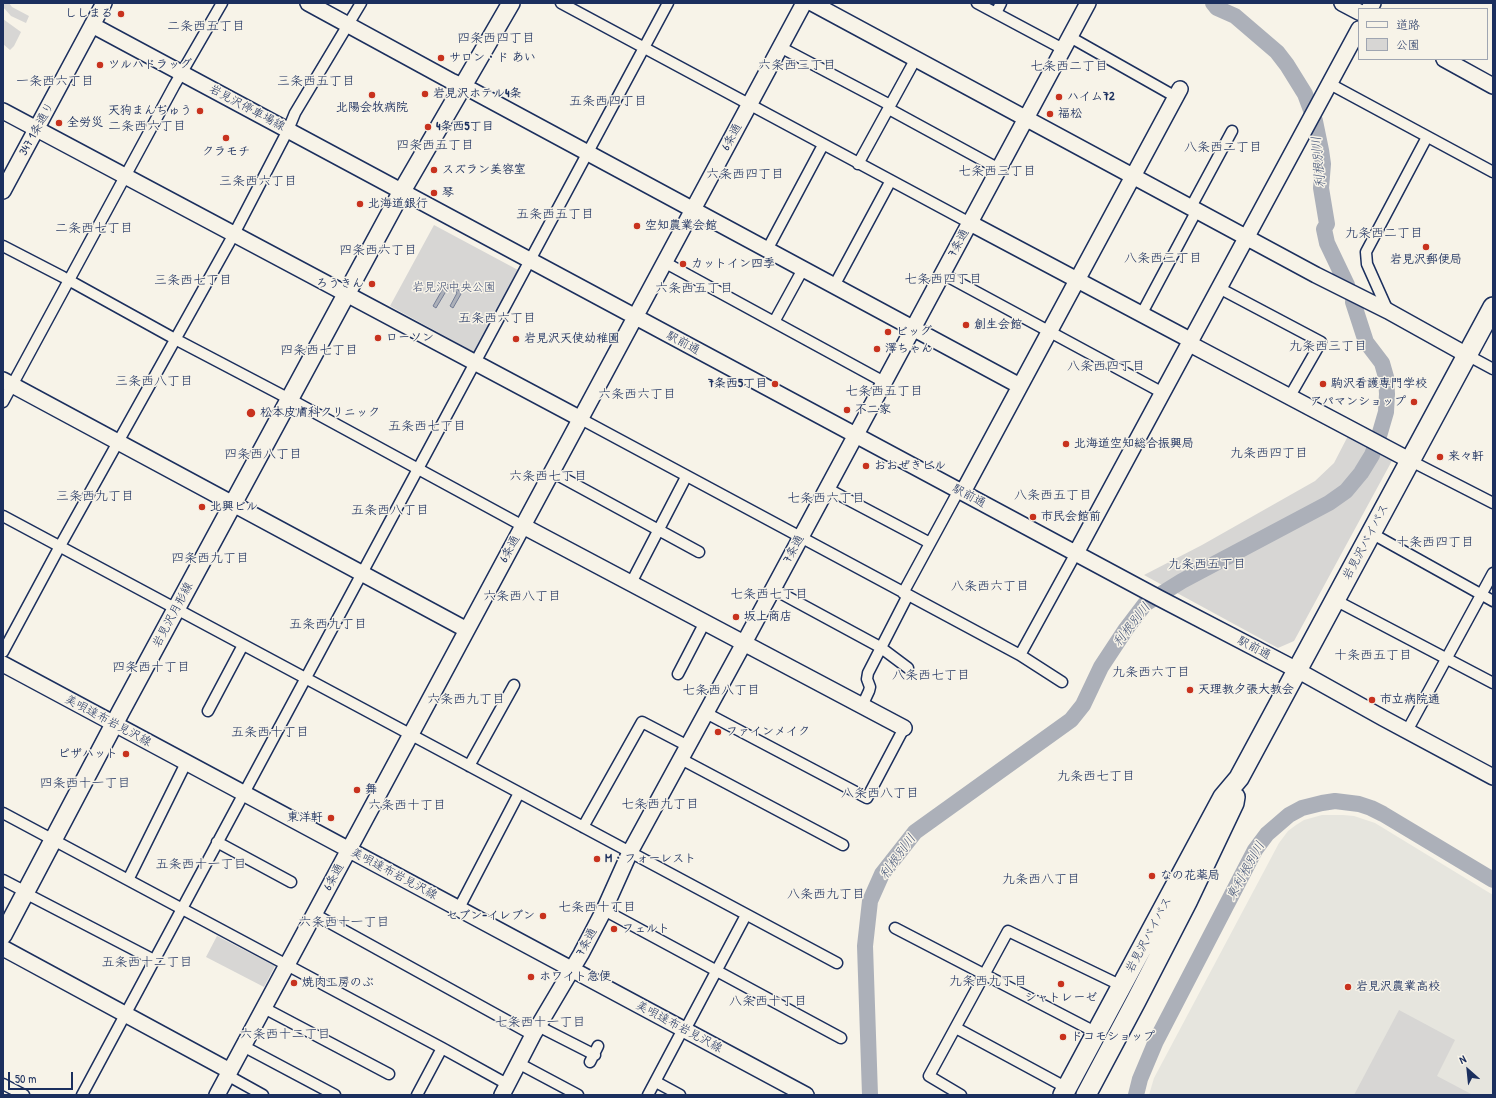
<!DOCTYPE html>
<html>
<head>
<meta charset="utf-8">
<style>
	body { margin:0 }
	#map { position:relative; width:1496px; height:1098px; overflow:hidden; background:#f7f3e8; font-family:"Patrick Hand","Klee One",sans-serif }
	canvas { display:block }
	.frame { position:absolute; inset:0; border:4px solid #1b2f5e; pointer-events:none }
	.legend { position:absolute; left:1358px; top:8px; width:130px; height:52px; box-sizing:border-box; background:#f7f3e8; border:1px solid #9fa5b1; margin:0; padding:5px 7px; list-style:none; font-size:12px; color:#1b2f5e }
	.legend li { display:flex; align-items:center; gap:8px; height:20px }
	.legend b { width:20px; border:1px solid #9fa5b1 }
	.north { position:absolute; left:1448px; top:1050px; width:40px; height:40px; -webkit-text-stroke:3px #f7f3e8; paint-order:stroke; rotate:333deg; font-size:11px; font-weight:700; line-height:16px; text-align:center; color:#1b2f5e }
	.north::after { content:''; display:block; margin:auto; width:14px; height:18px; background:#1b2f5e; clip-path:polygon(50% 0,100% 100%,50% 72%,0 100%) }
	.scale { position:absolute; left:8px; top:1072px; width:65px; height:18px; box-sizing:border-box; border:2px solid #1b2f5e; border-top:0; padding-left:5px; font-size:12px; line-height:14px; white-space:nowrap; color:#1b2f5e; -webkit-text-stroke:3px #f7f3e8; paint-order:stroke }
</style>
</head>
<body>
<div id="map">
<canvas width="1496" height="1098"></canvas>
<div class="frame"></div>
<ul class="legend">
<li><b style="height:5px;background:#f7f3e8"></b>道路</li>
<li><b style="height:11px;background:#d7d6d4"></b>公園</li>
</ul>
<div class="north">N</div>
<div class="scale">50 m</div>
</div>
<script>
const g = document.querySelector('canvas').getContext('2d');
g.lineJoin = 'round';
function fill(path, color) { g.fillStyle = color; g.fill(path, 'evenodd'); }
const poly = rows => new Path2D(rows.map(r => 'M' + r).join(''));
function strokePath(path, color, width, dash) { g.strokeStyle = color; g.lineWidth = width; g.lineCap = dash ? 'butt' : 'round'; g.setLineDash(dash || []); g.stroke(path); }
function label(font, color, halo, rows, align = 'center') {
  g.font = font + ' "Patrick Hand","Klee One",sans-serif'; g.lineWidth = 3; g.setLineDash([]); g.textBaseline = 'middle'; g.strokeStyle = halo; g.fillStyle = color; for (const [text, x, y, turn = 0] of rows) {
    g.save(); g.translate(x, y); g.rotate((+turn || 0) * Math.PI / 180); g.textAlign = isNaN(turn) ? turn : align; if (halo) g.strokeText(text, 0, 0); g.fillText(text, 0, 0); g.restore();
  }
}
const built = poly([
	[1322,815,1343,815,1354,816,1375,823,1493,895,1493,1095,1149,1095,1154,1078,1279,843,1288,831,1296,825,1304,820]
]);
const green = poly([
	[3,3,9,3,12,7,29,16,26,23,11,16,3,7],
	[3,19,21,32,14,46,10,50,3,44],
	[434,225,518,270,474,352,390,306],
	[1349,434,1394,457,1294,641,1278,648,1144,575,1202,545,1315,481,1334,463],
	[217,936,275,966,264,987,206,957],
	[1399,1010,1455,1040,1437,1076,1473,1095,1354,1095]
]);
const water = poly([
	[450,284,457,288,461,294,453,308,450,306,457,293,454,289,450,288,448,288,436,308,433,306,445,285,450,284]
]);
const river = poly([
	[1213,3,1217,8,1235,16,1277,52,1287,65,1305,94,1315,121,1321,150,1323,164,1321,188,1327,224,1324,229,1327,243,1347,285],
	[870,1095,865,946,870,901,882,874,915,832,1071,720,1083,705,1101,667,1126,629,1145,604,1182,581,1329,503,1346,491,1361,473,1372,455,1379,436,1386,412,1387,394,1386,377,1382,363,1366,342,1353,302],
	[1136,1095,1140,1079,1156,1041,1255,850,1267,834,1289,815,1302,808,1322,803,1335,801,1359,804,1371,808,1383,814,1493,880]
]);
const street = poly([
	[561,3,970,223],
	[977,3,1063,49],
	[996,13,1001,3],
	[1070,37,1176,97],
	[780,47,890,105],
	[1330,84,1493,172],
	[889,109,999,169],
	[858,164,915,60],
	[1191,207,1232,131],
	[3,246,63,277,175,339,297,403,523,526],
	[767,250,823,145],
	[664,262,884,382],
	[943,274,1163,393],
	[834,286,890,182],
	[1219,288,1321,342,1290,396],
	[1388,311,1367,264,1366,252,1427,137],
	[1141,315,1197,210],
	[774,322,803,269],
	[1467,355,1493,369],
	[3,402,174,86,222,3],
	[581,419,1020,655,1076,553],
	[1411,461,1493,503],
	[552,472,699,552],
	[828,489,930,543],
	[3,516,837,963],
	[1371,533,1493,601],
	[631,583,686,477],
	[773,589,880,647,908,668],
	[903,593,959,490],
	[1335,600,1493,683],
	[3,652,60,546,234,234,288,130,295,113,361,3],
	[1020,655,1062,682],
	[678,674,705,622],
	[862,706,869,691,870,687,867,679,868,673,908,595],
	[208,711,243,645],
	[706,713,867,798,904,728],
	[1407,731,1493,573],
	[681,759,843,845],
	[469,766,514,685],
	[3,813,442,1048,507,1084],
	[583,827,642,722,688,746],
	[217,842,291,882],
	[3,880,26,892],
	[128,880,186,763],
	[25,893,154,960],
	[459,908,519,793],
	[604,910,841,1038],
	[314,914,533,1035],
	[895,928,1097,1033],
	[264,1008,389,1074],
	[538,1026,595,1055],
	[956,1028,1067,1088],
	[685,1030,746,915],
	[243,1046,335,1095],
	[590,1062,598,1046],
	[518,1063,578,1095],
	[227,1075,263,1095],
	[656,1082,680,1095],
	[3,1084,24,1095],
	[82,1095,668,3],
	[417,1095,442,1048],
	[648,1095,683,1029],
	[961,1095,929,1076,1008,931,1122,986]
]);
const secondary = poly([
	[308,3,451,81,473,91,1020,386],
	[812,3,1316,275,1388,311,1467,355],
	[1342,3,1359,12],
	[1369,9,1373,3],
	[92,25,1159,598,1297,670,1383,718,1493,777],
	[1444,59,1493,86],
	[3,111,581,419],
	[3,191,104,3],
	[970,223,1192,341],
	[1190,344,1411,461],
	[3,380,467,630],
	[963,492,1180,89],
	[523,526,904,728],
	[1076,553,1359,29],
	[3,664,806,1095],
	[3,948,230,1071],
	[217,1095,804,3],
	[502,1095,533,1035,581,954,604,910,630,852,744,643,1088,3]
]);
const primary = poly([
	[3,935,121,711,402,191,511,3]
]);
const highway = poly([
	[1063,1095,1223,797,1239,778,1493,307],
	[1086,1095,1136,1001,1187,902,1234,803,1235,797]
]);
const markers = [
	[121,14,4,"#c8321e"],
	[441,58,4,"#c8321e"],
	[100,65,4,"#c8321e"],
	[425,94,4,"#c8321e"],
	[372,95,4,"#c8321e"],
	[1059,97,4,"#c8321e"],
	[200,111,4,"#c8321e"],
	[1050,114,4,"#c8321e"],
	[59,123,4,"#c8321e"],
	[428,127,4,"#c8321e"],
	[226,138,4,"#c8321e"],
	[434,170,4,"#c8321e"],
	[434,193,4,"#c8321e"],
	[360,204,4,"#c8321e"],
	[637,226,4,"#c8321e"],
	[1426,247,4,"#c8321e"],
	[683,264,4,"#c8321e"],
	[372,284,4,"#c8321e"],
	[966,325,4,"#c8321e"],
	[888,332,4,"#c8321e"],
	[378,338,4,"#c8321e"],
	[516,339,4,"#c8321e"],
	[877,349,4,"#c8321e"],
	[775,384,4,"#c8321e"],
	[1323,384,4,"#c8321e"],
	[1414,402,4,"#c8321e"],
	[847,410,4,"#c8321e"],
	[251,413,5,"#c8321e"],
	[1066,444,4,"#c8321e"],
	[1440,457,4,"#c8321e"],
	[866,466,4,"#c8321e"],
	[202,507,4,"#c8321e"],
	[1033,517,4,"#c8321e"],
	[736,617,4,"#c8321e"],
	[1190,690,4,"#c8321e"],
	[1372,700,4,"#c8321e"],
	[718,732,4,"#c8321e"],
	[126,754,4,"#c8321e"],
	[357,790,4,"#c8321e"],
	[331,818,4,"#c8321e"],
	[597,859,4,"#c8321e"],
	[1152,876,4,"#c8321e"],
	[543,916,4,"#c8321e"],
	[614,929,4,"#c8321e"],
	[531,977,4,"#c8321e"],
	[294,983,4,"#c8321e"],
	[1061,984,4,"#c8321e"],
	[1348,987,4,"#c8321e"],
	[1063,1037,4,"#c8321e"]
];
const poiNames = [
	["ししまる",113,14,"right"],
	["サロン・ド あい",449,58],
	["ツルハドラッグ",108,65],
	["岩見沢ホテル4条",433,94],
	["ハイム72",1067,97],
	["北陽会牧病院",372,108,"center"],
	["天狗まんぢゅう",192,111,"right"],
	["福松",1058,114],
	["全労災",67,123],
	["4条西5丁目",436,127],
	["クラモチ",226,152,"center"],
	["スズラン美容室",442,170],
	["琴",442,193],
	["北海道銀行",368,204],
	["空知農業会館",645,226],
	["岩見沢郵便局",1426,260,"center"],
	["カットイン四季",691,264],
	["ろうきん",364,284,"right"],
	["創生会館",974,325],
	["ビッグ",896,332],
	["ローソン",386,338],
	["岩見沢天使幼稚園",524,339],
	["澤ちゃん",885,349],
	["7条西5丁目",767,384,"right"],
	["駒沢看護専門学校",1331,384],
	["アパマンショップ",1406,402,"right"],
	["不二家",855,410],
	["松本皮膚科クリニック",260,413],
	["北海道空知総合振興局",1074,444],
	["来々軒",1448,457],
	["おおぜきビル",874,466],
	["北興ビル",210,507],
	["市民会館前",1041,517],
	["坂上商店",744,617],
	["天理教夕張大教会",1198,690],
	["市立病院通",1380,700],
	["ファインメイク",726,732],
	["ピザハット",118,754,"right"],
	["舞",365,790],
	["東洋軒",323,818,"right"],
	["M・フォーレスト",605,859],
	["なの花薬局",1160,876],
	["セブン-イレブン",535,916,"right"],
	["フェルト",622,929],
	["ホワイト急便",539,977],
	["焼肉工房のぶ",302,983],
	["岩見沢農業高校",1356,987],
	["シャトレーゼ",1061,998,"center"],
	["ドコモショップ",1071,1037]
];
const streetNames = [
	["岩見沢停車場線",247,108,28],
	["347 1条通り",37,129,-61],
	["6条通",732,137,-62],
	["7条通",959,243,-62],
	["駅前通",683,343,28],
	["駅前通",969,496,28],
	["岩見沢バイパス",1366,542,-62],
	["6条通",510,549,-62],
	["7条通",794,549,-62],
	["岩見沢月形線",173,615,-62],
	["駅前通",1254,648,28],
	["美唄達布岩見沢線",108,721,28],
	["美唄達布岩見沢線",394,874,28],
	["6条通",334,877,-62],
	["岩見沢バイパス",1149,935,-62],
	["7条通",587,942,-62],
	["美唄達布岩見沢線",679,1027,28]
];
const parkNames = [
	["岩見沢中央公園",454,288]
];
const neighbourhoodNames = [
	["二条西五丁目",206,27],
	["四条西四丁目",496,39],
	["六条西三丁目",797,66],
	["七条西二丁目",1069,67],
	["一条西六丁目",55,82],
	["三条西五丁目",316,82],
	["五条西四丁目",608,102],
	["二条西六丁目",147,127],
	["四条西五丁目",435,146],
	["八条西二丁目",1223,148],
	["七条西三丁目",997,172],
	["六条西四丁目",745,175],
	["三条西六丁目",258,182],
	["五条西五丁目",555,215],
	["二条西七丁目",94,229],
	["九条西二丁目",1384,234],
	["四条西六丁目",378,251],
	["八条西三丁目",1163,259],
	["七条西四丁目",943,280],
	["三条西七丁目",193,281],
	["六条西五丁目",694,289],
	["五条西六丁目",497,319],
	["九条西三丁目",1328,347],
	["四条西七丁目",319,351],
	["八条西四丁目",1106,367],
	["三条西八丁目",154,382],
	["七条西五丁目",884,392],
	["六条西六丁目",637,395],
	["五条西七丁目",427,427],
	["九条西四丁目",1269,454],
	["四条西八丁目",263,455],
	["六条西七丁目",548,477],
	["八条西五丁目",1053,496],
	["三条西九丁目",95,497],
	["七条西六丁目",826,499],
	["五条西八丁目",390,511],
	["十条西四丁目",1435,543],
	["四条西九丁目",210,559],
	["九条西五丁目",1207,565],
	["八条西六丁目",990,587],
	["七条西七丁目",769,595],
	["六条西八丁目",522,597],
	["五条西九丁目",328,625],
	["十条西五丁目",1373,656],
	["四条西十丁目",151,668],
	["九条西六丁目",1151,673],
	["八条西七丁目",931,676],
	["七条西八丁目",721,691],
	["六条西九丁目",466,700],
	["五条西十丁目",270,733],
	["九条西七丁目",1096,777],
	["四条西十一丁目",85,784],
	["八条西八丁目",880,794],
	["七条西九丁目",660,805],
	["六条西十丁目",407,806],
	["五条西十一丁目",201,865],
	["九条西八丁目",1041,880],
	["八条西九丁目",826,895],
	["七条西十丁目",597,908],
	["六条西十一丁目",344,923],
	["五条西十二丁目",147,963],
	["九条西九丁目",988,982],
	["八条西十丁目",768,1002],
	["七条西十一丁目",540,1023],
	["六条西十二丁目",285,1035]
];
const waterNames = [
	["利根別川",1319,162,-95],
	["利根別川",1132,625,-52],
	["利根別川",898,857,-54],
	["東利根別川",1246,871,-61]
];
fill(built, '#e6e5de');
fill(green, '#d7d6d4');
fill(water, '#acb0b9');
strokePath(water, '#727c95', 1);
strokePath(river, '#acb0b9', 16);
strokePath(street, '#1b2f5e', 13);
strokePath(secondary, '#1b2f5e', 18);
strokePath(primary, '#1b2f5e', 20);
strokePath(highway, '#1b2f5e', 22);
strokePath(street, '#f7f3e8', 10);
strokePath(secondary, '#f7f3e8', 15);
strokePath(primary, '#f7f3e8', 17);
strokePath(highway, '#f7f3e8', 19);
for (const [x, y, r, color] of markers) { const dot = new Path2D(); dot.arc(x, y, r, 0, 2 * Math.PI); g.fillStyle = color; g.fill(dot); strokePath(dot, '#f7f3e8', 1.5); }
label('bold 12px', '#1b2f5e', '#f7f3e8', poiNames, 'left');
label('12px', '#1b2f5e', '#f7f3e8', streetNames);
label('12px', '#415076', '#f7f3e8', parkNames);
label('13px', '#1b2f5e', '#f7f3e8', neighbourhoodNames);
label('italic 13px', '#465679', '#f7f3e8', waterNames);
</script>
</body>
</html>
